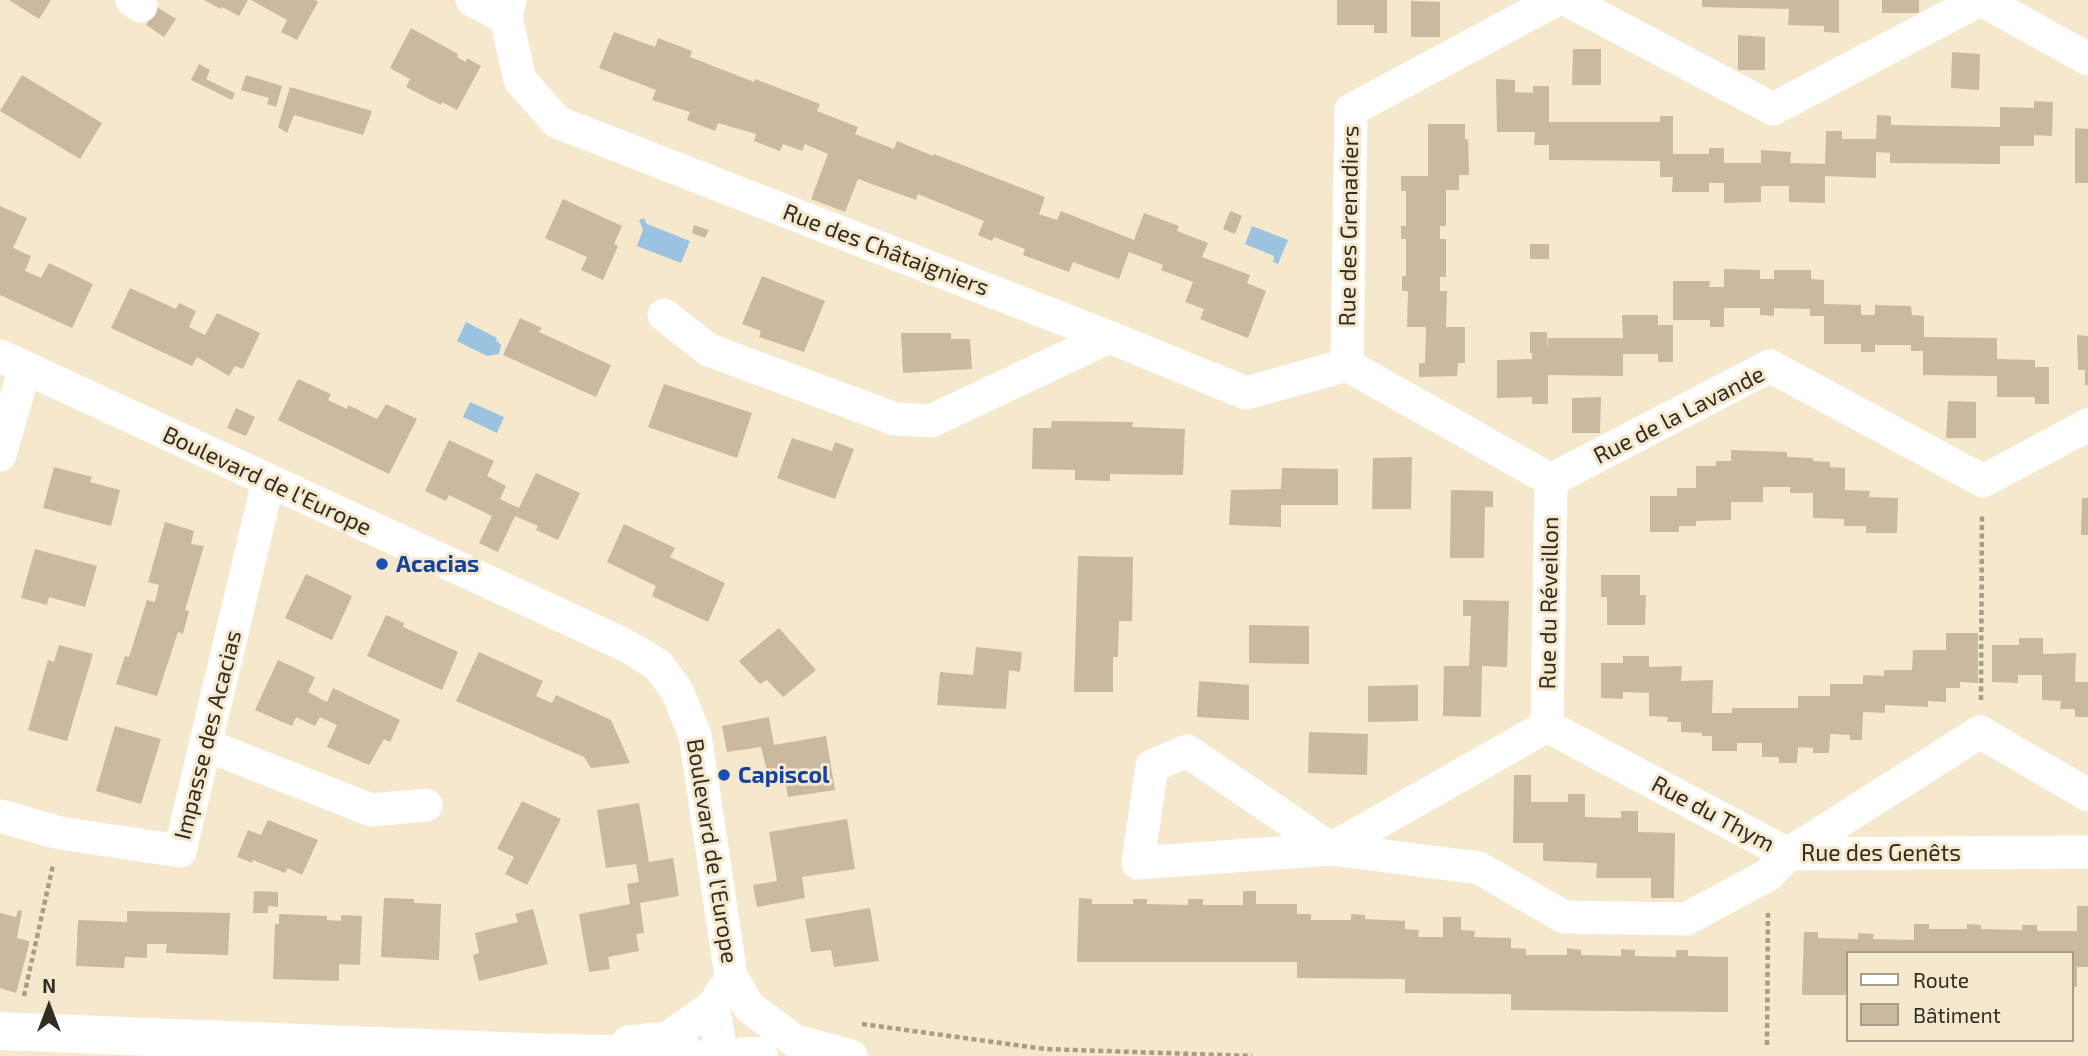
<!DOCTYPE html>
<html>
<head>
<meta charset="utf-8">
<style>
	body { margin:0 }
	#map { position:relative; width:2088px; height:1056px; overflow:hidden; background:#f5e8cc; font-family:"Exo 2",sans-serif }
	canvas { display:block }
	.legend { position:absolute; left:1846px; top:951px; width:228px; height:91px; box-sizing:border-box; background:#f5e8cc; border:2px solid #a79d88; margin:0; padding:9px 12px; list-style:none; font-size:21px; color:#322d22 }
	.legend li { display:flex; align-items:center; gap:14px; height:35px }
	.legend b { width:35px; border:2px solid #a79d88 }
	.north { position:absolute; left:14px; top:972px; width:70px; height:70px; -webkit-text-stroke:5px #f5e8cc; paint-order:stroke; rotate:0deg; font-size:19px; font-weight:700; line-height:28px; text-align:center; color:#322d22 }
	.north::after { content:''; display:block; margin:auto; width:24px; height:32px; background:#322d22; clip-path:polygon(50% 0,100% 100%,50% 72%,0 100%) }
</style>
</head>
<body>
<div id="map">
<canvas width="2088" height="1056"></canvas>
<ul class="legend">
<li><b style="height:9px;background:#fff"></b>Route</li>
<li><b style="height:19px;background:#cab89f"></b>Bâtiment</li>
</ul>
<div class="north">N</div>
</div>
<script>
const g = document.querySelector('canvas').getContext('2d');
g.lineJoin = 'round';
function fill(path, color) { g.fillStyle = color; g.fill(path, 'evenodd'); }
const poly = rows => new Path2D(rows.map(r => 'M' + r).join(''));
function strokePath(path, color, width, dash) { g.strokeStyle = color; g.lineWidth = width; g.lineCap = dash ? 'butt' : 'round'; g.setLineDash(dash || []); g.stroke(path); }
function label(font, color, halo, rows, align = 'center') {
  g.font = font + ' "Exo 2",sans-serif'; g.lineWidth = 6; g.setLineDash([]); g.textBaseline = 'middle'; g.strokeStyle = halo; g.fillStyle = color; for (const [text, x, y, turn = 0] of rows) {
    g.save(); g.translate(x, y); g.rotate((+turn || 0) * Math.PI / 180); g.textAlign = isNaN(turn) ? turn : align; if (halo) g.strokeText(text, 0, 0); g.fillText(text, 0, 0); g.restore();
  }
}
const water = poly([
	[644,218,647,224,690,241,681,263,637,246,643,230,639,220],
	[1252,226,1288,240,1278,264,1273,262,1274,256,1245,244],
	[466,322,497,338,496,340,501,345,499,354,487,356,457,341],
	[470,402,504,417,497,433,463,417]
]);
const building = poly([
	[9,0,51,0,39,19],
	[204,0,248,0,239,16,222,7,221,9],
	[251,0,315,0,318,2,297,40,281,32,287,20],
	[1337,0,1387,0,1387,33,1374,33,1374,25,1337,25],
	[1702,0,1839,0,1839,33,1824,32,1824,26,1788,25,1789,9,1702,7],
	[1882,0,1919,0,1919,13,1882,13],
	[1411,1,1440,2,1440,37,1411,37],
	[157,7,176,19,164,37,146,25],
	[411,28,458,54,457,57,466,62,467,58,481,66,457,110,442,102,441,105,406,87,410,79,390,68],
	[614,32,655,47,658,38,692,51,690,57,754,82,755,79,820,104,817,111,858,127,855,134,894,149,897,141,933,156,934,154,1045,197,1039,214,1057,220,1061,211,1134,240,1144,213,1179,226,1177,231,1208,243,1202,257,1250,275,1247,283,1266,291,1248,338,1200,319,1204,309,1185,302,1193,282,1161,270,1163,265,1129,252,1119,279,1073,262,1069,272,1023,255,1025,249,994,237,992,241,978,235,984,221,918,194,916,200,858,179,845,212,811,199,828,154,805,144,802,151,783,144,780,151,754,141,756,134,718,123,715,131,687,120,690,112,652,100,656,90,599,68],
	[1738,35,1765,37,1765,70,1738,70],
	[1573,49,1601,49,1601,85,1572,85],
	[1952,52,1980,54,1979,90,1951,88],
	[199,64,210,70,206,79,235,93,232,100,191,80],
	[22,75,102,123,80,159,0,111],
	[246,75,282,86,276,107,267,104,269,98,241,90],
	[1496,79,1515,80,1515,92,1533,93,1533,86,1549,86,1549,122,1660,122,1660,116,1673,116,1673,154,1709,154,1709,148,1724,148,1724,163,1761,163,1761,150,1791,152,1790,163,1825,164,1826,131,1842,131,1842,139,1876,139,1877,115,1891,116,1891,125,2000,127,2000,107,2034,108,2034,101,2053,102,2052,136,2034,135,2034,146,2000,146,2000,164,1890,163,1890,153,1876,152,1876,178,1825,176,1825,203,1789,202,1789,186,1761,186,1761,202,1724,203,1724,183,1709,183,1709,192,1672,192,1673,177,1660,177,1660,161,1549,160,1549,145,1534,145,1535,132,1497,132],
	[290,87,372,111,363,135,294,115,287,133,278,127],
	[1428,124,1465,124,1465,139,1468,139,1469,175,1459,175,1459,190,1446,190,1446,226,1440,226,1440,239,1446,239,1446,277,1440,277,1440,291,1447,291,1446,327,1465,327,1465,363,1458,363,1457,376,1419,377,1419,363,1425,363,1426,327,1407,327,1408,291,1402,291,1402,276,1406,276,1406,239,1401,239,1401,226,1406,226,1406,191,1401,191,1401,176,1428,176],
	[2075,128,2088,129,2088,183,2075,183],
	[563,199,622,226,614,244,618,246,603,280,581,270,587,257,545,238],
	[0,206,27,218,13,248,31,256,25,271,41,278,49,263,93,284,72,328,0,295],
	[1230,211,1242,216,1235,234,1223,229],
	[694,225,709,230,705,238,692,233],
	[1530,244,1549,244,1549,259,1530,259],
	[1724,269,1760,270,1760,279,1774,279,1774,270,1811,270,1811,279,1824,280,1824,304,1861,305,1861,315,1875,315,1875,305,1911,306,1912,315,1924,316,1924,337,1997,338,1997,359,2035,360,2035,367,2049,367,2049,404,2035,404,2035,397,1997,397,1997,376,1923,375,1923,351,1911,351,1911,345,1875,345,1875,352,1861,352,1861,344,1824,344,1824,316,1810,316,1810,309,1774,308,1774,316,1760,315,1760,308,1724,308,1724,327,1710,327,1710,320,1673,320,1673,281,1710,281,1709,287,1724,287],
	[762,276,825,301,804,352,759,337,761,331,742,324],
	[130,288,176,309,179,303,196,311,189,327,205,335,217,313,260,333,243,369,235,366,229,376,197,357,192,366,111,328],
	[1622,315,1658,315,1658,325,1673,325,1673,362,1658,362,1658,354,1623,354,1623,376,1548,375,1548,404,1532,404,1532,397,1497,398,1497,360,1532,359,1532,353,1530,353,1530,332,1547,332,1548,353,1548,338,1623,338],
	[520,318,542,328,539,332,611,365,596,397,503,355],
	[901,333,951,333,951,339,970,339,972,369,903,373],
	[2077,335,2088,336,2088,385,2085,385,2085,370,2078,370],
	[298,379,331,394,328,400,347,409,348,405,377,419,386,404,417,419,389,474,278,420],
	[664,384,752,413,737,458,648,427],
	[1601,397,1600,433,1572,433,1572,398],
	[1948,401,1976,402,1976,438,1946,438],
	[236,408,255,417,246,436,227,428],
	[1052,421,1133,422,1132,427,1185,429,1183,475,1110,474,1110,481,1075,480,1075,470,1032,469,1033,428,1051,428],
	[792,438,832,451,835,442,854,449,835,499,777,478],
	[449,440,494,461,487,476,506,486,500,499,519,508,536,473,580,493,558,540,536,530,538,526,515,516,498,552,479,543,492,516,449,495,446,501,425,491],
	[1731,450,1787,452,1787,457,1813,458,1813,461,1830,462,1830,467,1845,468,1845,490,1870,491,1869,497,1898,498,1897,533,1866,533,1866,526,1844,526,1844,519,1813,518,1813,493,1790,493,1790,487,1763,487,1763,502,1731,502,1731,520,1696,521,1696,526,1679,526,1679,532,1650,532,1650,496,1677,496,1677,488,1696,488,1696,466,1716,466,1716,461,1731,461],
	[1412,457,1411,509,1372,509,1373,458],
	[54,467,92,477,90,482,120,490,111,526,43,508],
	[1282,468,1338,469,1338,505,1281,505,1281,527,1229,525,1231,490,1281,489],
	[1451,490,1493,491,1493,507,1485,507,1484,558,1450,558],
	[2082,498,2088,498,2088,535,2081,535],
	[165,522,194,531,191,544,204,546,185,610,189,611,183,634,178,632,157,696,116,684,125,656,129,657,147,600,155,602,159,585,148,582],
	[624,524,675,548,670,557,725,583,708,622,652,596,656,586,607,562],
	[35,549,97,566,85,607,49,597,47,605,21,598],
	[1078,556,1133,557,1132,621,1119,621,1118,657,1113,657,1113,692,1074,692],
	[306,574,352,596,332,640,285,618],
	[1601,575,1640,575,1640,595,1646,595,1645,625,1607,625,1607,597,1601,597],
	[1463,600,1509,601,1507,667,1482,666,1481,717,1443,716,1444,666,1469,666,1471,616,1463,616],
	[386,615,404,623,403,627,458,652,442,690,367,656],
	[1249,625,1309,626,1309,664,1249,663],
	[779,628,816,670,783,697,767,680,760,684,739,661],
	[1946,633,1978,633,1978,683,1960,682,1960,688,1946,688,1946,702,1928,701,1928,707,1885,705,1885,713,1863,712,1862,740,1850,740,1850,735,1830,734,1829,753,1813,753,1813,748,1798,747,1797,763,1779,763,1779,757,1762,757,1762,743,1737,743,1737,751,1712,751,1712,736,1702,736,1702,733,1681,732,1681,722,1667,722,1668,717,1649,716,1649,693,1623,692,1623,699,1601,698,1601,663,1623,663,1623,656,1649,656,1649,667,1682,666,1681,681,1713,680,1712,713,1732,713,1732,708,1798,708,1798,696,1830,696,1830,684,1863,684,1863,675,1884,676,1884,670,1912,670,1913,650,1946,650],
	[2019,638,2043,638,2043,654,2076,653,2075,682,2088,682,2088,717,2075,717,2075,709,2060,709,2061,701,2042,700,2042,675,2018,675,2018,683,1992,682,1992,645,2019,645],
	[59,645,93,654,67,741,28,730,48,660,54,662],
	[976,647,1022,652,1020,672,1009,670,1006,709,937,705,940,672,973,675],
	[479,652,543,681,536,696,552,703,556,695,611,720,630,763,591,768,584,757,456,701],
	[278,660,315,677,308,692,327,702,333,688,400,720,390,742,384,739,369,765,327,747,337,725,320,717,315,726,296,717,292,726,255,710],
	[1199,681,1249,685,1249,720,1197,717],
	[1418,685,1418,721,1368,722,1368,686],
	[769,717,774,745,826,736,835,790,788,797,784,773,768,775,761,747,727,752,722,726],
	[115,726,161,739,141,804,96,791],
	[1309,732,1368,734,1367,775,1308,773],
	[1514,775,1531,775,1531,802,1568,802,1568,794,1585,794,1585,817,1621,818,1621,811,1638,811,1638,832,1675,833,1674,898,1651,898,1651,878,1596,878,1597,863,1543,861,1543,843,1513,843],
	[522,801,561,819,527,885,505,874,514,857,497,849],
	[639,803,649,862,673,858,679,896,640,903,644,933,636,934,639,951,608,957,610,969,589,972,579,914,630,904,627,884,639,882,636,864,606,868,597,810],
	[847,819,855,869,802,877,805,898,757,907,753,885,777,881,769,832],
	[268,820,318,840,302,875,288,868,285,873,253,860,252,863,237,857,248,830,261,835],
	[254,891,278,892,278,907,268,906,268,913,253,913],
	[1243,891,1256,891,1256,904,1297,904,1297,914,1311,914,1311,920,1351,920,1351,914,1365,915,1365,919,1405,921,1405,929,1419,930,1418,937,1443,937,1443,917,1461,917,1461,930,1475,931,1474,937,1511,938,1511,948,1526,949,1526,955,1567,955,1567,948,1581,950,1581,955,1621,956,1621,949,1635,950,1635,956,1676,957,1676,950,1688,950,1688,956,1728,957,1728,1012,1511,1010,1511,994,1405,993,1405,979,1297,978,1297,962,1077,962,1079,898,1092,899,1092,904,1133,904,1133,899,1147,899,1147,904,1188,905,1188,899,1203,899,1203,905,1243,905],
	[384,898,414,899,414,903,441,904,439,960,381,957],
	[2077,906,2088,906,2088,967,2077,967,2077,987,2072,987,2072,953,1848,953,1848,995,1802,995,1804,932,1818,932,1818,938,1858,939,1858,933,1874,934,1873,939,1914,940,1914,924,1929,924,1929,929,1967,929,1967,924,1981,925,1981,929,2022,930,2022,925,2037,925,2037,931,2077,931],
	[870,908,879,961,834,967,831,950,811,952,805,919],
	[533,909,548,964,479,981,473,955,479,953,475,933,518,922,515,914],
	[18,910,22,911,17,938,29,941,29,945,16,993,0,988,0,913,16,917],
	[127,911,230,913,228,955,166,953,167,944,147,944,147,958,125,957,124,968,76,966,78,920,127,922],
	[279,914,327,916,327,920,341,921,341,915,362,916,360,965,339,964,339,981,273,979,275,924,279,924]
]);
const path = poly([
	[1981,700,1982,513],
	[24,996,53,865],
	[862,1024,1045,1049,1252,1056],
	[1767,1045,1768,913]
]);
const street = poly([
	[132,0,141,6],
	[472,0,506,18],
	[510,0,506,18,520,80,557,122,1109,337,1246,393,1347,365],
	[1567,0,1773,109,1980,0],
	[1982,0,2088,59],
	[664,315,709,350,895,419,931,421,1109,337],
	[0,356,625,645,658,665,677,691,695,735,731,976,749,1007,795,1041,851,1056],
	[1347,365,1551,480,1770,366,1983,481,2088,425],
	[1347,365,1351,110,1556,0],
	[0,455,25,367],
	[1547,726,1551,480],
	[206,745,371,810,426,805],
	[2088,795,1980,732,1788,854,1547,726,1331,849,1138,863,1152,766,1187,751,1331,849,1479,868,1564,917,1686,919,1768,875,1788,854,2088,852],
	[0,816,60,833,180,851,268,482],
	[628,1042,668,1038,713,1006],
	[722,1056,713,1006,723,990]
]);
const secondary = poly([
	[0,1031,526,1052,690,1056],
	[744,1056,759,1056]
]);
const markers = [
	[382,564,7,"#1a4fb4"],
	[724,775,7,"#1a4fb4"]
];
const streetNames = [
	["Rue des Grenadiers",1349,226,-89],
	["Rue des Châtaigniers",886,250,21],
	["Rue de la Lavande",1679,415,-27],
	["Boulevard de l'Europe",267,481,25],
	["Rue du Réveillon",1549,603,-89],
	["Impasse des Acacias",208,735,-76],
	["Rue du Thym",1713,814,28],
	["Boulevard de l'Europe",712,851,81],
	["Rue des Genêts",1881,853]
];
const transitNames = [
	["Acacias",396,564],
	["Capiscol",738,775]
];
fill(water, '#9bc3e0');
fill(building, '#cab89f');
strokePath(path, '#a69c87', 4.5, [5, 3.5]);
strokePath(street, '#fff', 33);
strokePath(secondary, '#fff', 38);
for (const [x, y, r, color] of markers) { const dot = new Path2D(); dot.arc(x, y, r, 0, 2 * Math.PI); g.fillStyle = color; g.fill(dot); strokePath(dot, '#f5e8cc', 2.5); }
label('23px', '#322d22', '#f5e8cc', streetNames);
label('bold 23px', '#164399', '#f5e8cc', transitNames, 'left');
</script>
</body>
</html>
